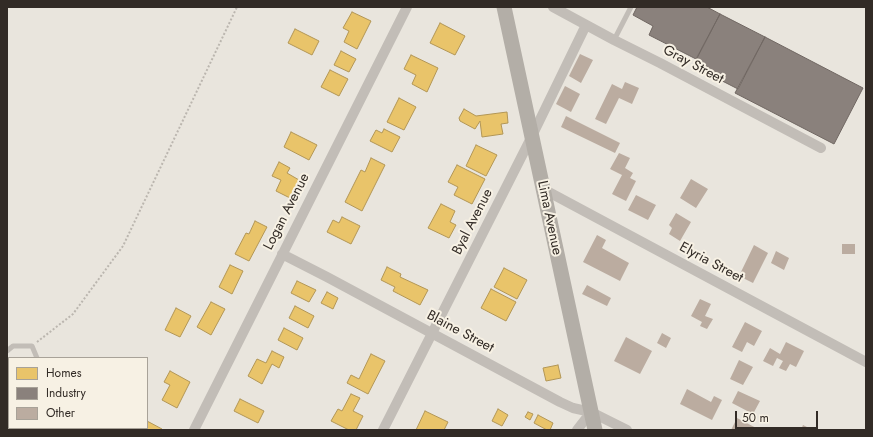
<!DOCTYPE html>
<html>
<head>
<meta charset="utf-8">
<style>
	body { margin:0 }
	#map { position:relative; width:873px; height:437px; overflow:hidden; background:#e9e5dd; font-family:Jost,sans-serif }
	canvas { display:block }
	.frame { position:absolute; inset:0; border:8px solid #322b26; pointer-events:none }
	.legend { position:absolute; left:8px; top:357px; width:140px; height:72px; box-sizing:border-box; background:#f7f1e4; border:1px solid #a8a298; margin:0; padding:5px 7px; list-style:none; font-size:12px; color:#322b26 }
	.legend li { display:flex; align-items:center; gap:8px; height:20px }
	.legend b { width:20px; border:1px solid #a8a298 }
	.scale { position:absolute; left:735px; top:411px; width:83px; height:18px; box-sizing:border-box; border:2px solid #322b26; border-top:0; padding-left:5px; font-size:12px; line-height:14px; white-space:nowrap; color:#322b26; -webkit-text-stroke:3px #f7f1e4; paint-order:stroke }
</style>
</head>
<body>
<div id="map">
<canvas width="873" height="437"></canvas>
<div class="frame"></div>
<ul class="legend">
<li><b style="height:11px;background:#e9c46a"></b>Homes</li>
<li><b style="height:11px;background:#8a817c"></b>Industry</li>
<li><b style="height:11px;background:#bbaca0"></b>Other</li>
</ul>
<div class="scale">50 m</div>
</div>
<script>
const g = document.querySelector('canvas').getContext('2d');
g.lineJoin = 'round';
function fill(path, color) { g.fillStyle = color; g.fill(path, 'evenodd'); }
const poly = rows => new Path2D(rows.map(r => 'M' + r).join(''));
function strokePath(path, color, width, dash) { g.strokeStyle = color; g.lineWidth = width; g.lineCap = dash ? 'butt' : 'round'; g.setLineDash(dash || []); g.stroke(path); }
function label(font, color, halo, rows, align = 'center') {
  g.font = font + ' Jost,sans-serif'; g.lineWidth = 4; g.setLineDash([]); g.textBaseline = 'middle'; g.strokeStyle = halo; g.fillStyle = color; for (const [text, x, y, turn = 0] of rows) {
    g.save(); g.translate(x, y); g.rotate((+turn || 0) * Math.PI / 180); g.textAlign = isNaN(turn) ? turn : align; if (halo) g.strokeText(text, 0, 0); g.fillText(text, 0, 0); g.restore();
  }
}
const homes = poly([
	[352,12,371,21,357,49,344,42,349,31,343,28,352,12],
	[440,23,465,36,455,55,430,43,440,23],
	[295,29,319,41,312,55,288,43,295,29],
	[341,51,356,59,349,72,334,65,341,51],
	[411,55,438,68,427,92,412,84,416,75,404,69,411,55],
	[330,70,348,79,339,96,321,87,330,70],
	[399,98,416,107,404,130,387,122,399,98],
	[464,109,476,116,507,112,508,123,501,124,503,134,482,137,480,121,475,129,460,121,459,118,464,109],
	[384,129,400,137,392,152,370,141,376,130,382,133,384,129],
	[291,132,317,145,309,160,284,147,291,132],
	[476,145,497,155,486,176,466,166,476,145],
	[371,158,385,165,362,211,345,202,361,170,365,172,371,158],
	[279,162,290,168,287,173,299,180,290,198,276,191,281,180,272,176,279,162],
	[457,165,485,179,472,204,454,195,458,187,448,182,457,165],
	[441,204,455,211,450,222,456,225,449,238,428,228,441,204],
	[342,217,360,226,351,244,327,232,333,220,339,223,342,217],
	[255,221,267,227,249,261,235,254,246,233,249,234,255,221],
	[230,265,243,271,232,294,219,287,230,265],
	[387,267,401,274,400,277,428,290,420,305,393,291,395,287,381,280,387,267],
	[504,268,527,280,517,299,494,287,504,268],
	[297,281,316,290,309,302,291,293,297,281],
	[491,289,516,302,506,321,481,308,491,289],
	[327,292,338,298,333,309,321,303,327,292],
	[211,302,225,309,211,335,197,327,211,302],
	[295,306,314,316,308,328,289,318,295,306],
	[176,308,191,316,180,337,165,330,176,308],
	[284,328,303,338,297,350,278,340,284,328],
	[272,351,284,357,279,368,272,364,262,384,248,376,257,359,266,363,272,351],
	[371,354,385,361,368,394,347,383,351,375,359,379,371,354],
	[558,365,561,378,546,381,543,368,558,365],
	[170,371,190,382,177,408,162,400,170,385,164,382,170,371],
	[351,394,360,398,353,411,363,416,356,430,349,430,331,421,338,409,342,411,351,394],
	[240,399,264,411,258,423,234,411,240,399],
	[498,409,508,415,502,426,492,421,498,409],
	[425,411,448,422,444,430,416,430,425,411],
	[528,412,533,414,530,420,525,417,528,412],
	[538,415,553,423,550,430,547,430,534,423,538,415],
	[147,421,162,429,161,430,140,430,137,428,147,428,147,421]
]);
const industry = poly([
	[637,7,707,7,720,14,696,59,649,35,653,26,633,15,637,7],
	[720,14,765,37,738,89,693,66,720,14],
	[765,37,863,88,834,144,735,93,765,37]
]);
const building = poly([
	[580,54,593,60,581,83,569,76],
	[625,82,639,88,632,104,619,98,606,124,595,119,612,84,622,89],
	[565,86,580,94,571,112,556,104],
	[566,116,620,143,615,153,561,127],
	[619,153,630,158,625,168,633,173,630,178,636,181,626,201,612,194,622,175,610,169],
	[691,179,708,189,696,208,680,198],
	[636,195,656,205,648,220,628,210],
	[676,213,691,222,680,241,669,234,672,228,669,225],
	[597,235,606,240,602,248,629,263,620,281,583,262],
	[842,244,855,244,855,254,842,254],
	[754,245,768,253,753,283,739,276],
	[776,251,789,258,784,270,771,263],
	[587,285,611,298,607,306,582,294],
	[700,299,711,304,705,316,713,319,707,329,700,326,702,322,691,316],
	[745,322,762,331,754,346,747,342,742,352,732,347],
	[662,333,671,338,666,348,657,343],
	[626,337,652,351,640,374,614,361],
	[786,342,804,351,796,367,790,364,786,371,779,368,783,361,777,358,773,366,763,361,770,348,780,354],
	[739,360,753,367,743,385,730,379],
	[687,389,711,402,714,396,722,400,712,420,680,404],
	[738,391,760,401,753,414,732,403],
	[737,418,760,430,731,430],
	[803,425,813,430,801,430]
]);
const path = poly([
	[37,342,73,314,123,246,237,7]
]);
const lane = poly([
	[614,40,631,7],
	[7,351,13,346,32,346,37,358],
	[14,430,15,428]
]);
const street = poly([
	[553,7,614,40,660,63,821,148],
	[543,189,866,362],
	[282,254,327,277,560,402,573,408,591,412,627,430],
	[194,430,407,7],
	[383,430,532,136,586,25],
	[577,430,591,412]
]);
const secondary = poly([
	[504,7,595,430]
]);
const streetNames = [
	["Gray Street",693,65,28],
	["Logan Avenue",287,212,-63],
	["Lima Avenue",549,218,78],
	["Byal Avenue",473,222,-63],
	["Elyria Street",711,263,28],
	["Blaine Street",460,332,28]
];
fill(homes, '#e9c46a');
strokePath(homes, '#b29656', 1);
fill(industry, '#8a817c');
strokePath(industry, '#706762', 1);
fill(building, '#bbaca0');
strokePath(path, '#bbb6af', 2, [2, 2]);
strokePath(lane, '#c2bdb7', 5);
strokePath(street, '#c2bdb7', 10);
strokePath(secondary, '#b3aea7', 15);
label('14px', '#322b26', '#f7f1e4', streetNames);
</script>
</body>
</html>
